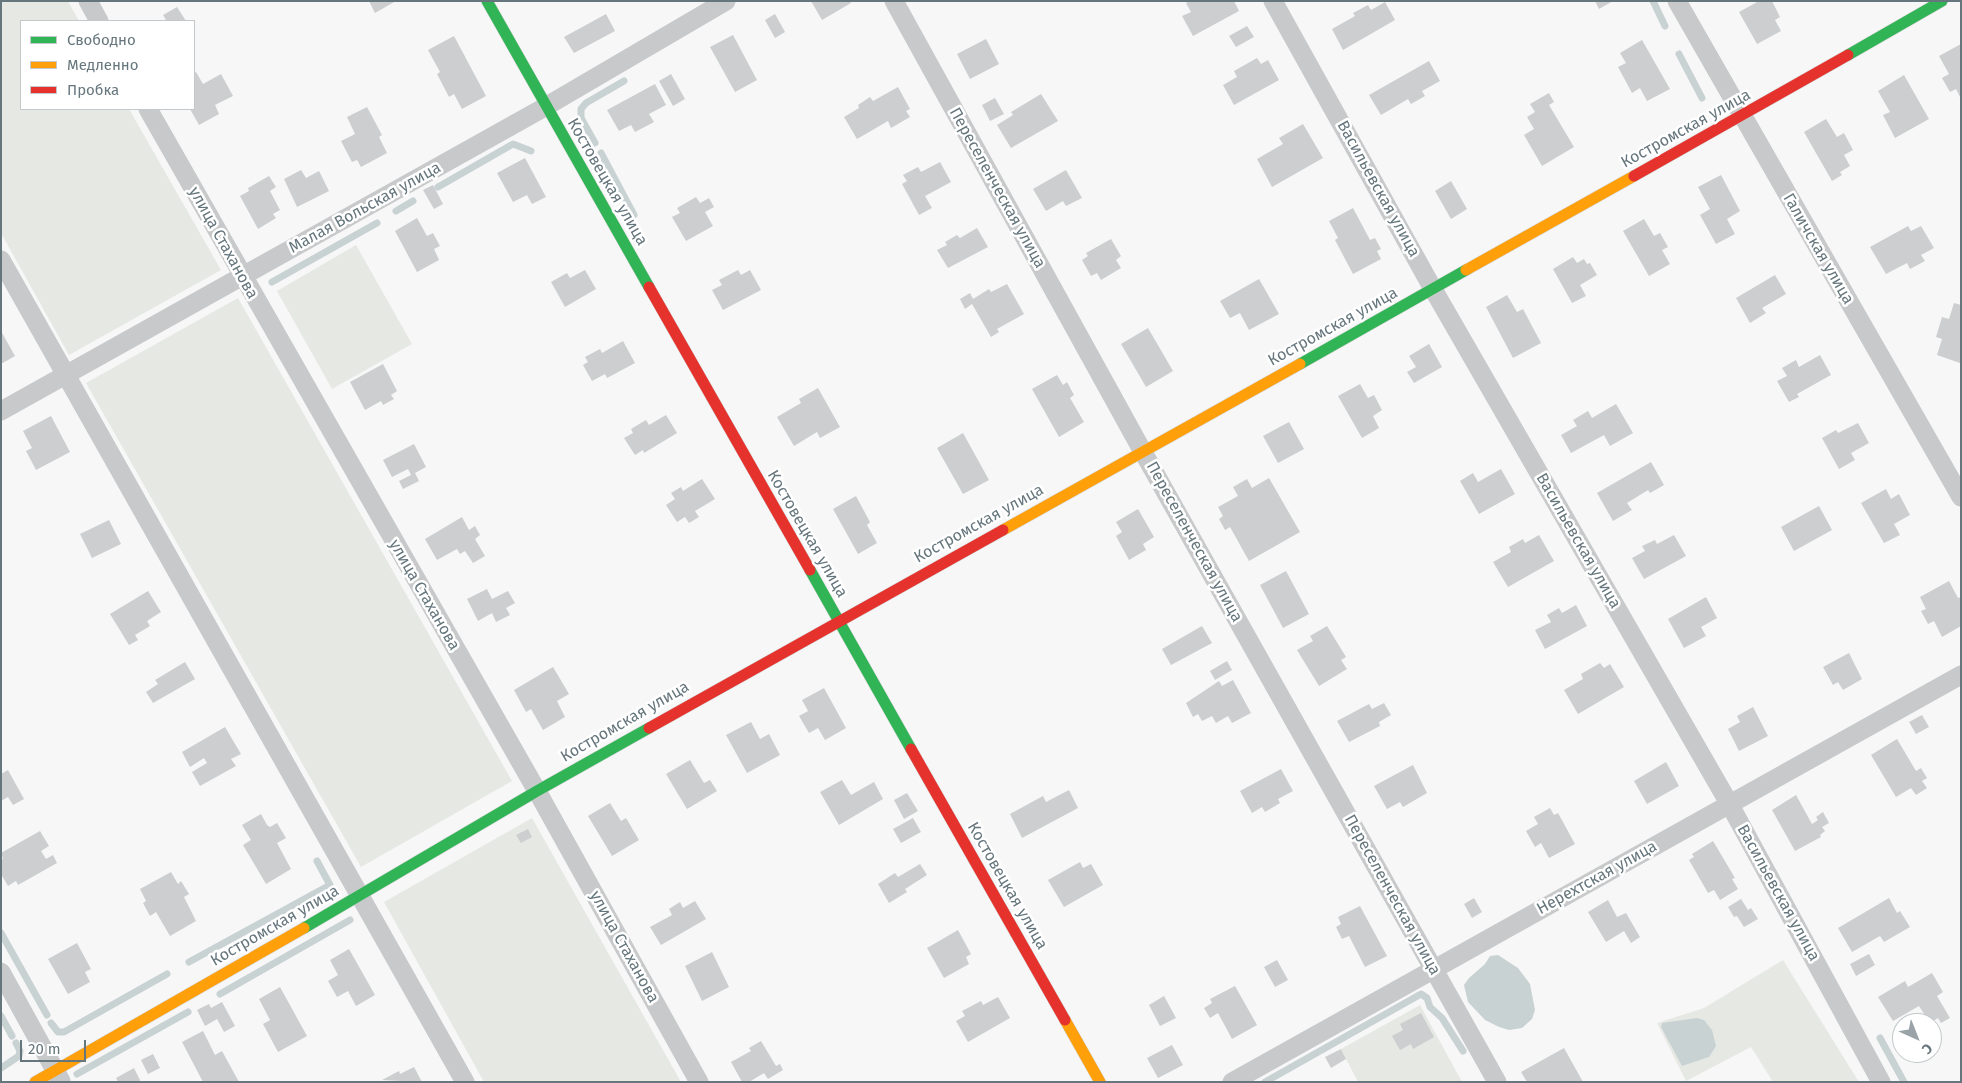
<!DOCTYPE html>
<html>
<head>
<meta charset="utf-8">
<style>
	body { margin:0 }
	#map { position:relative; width:1962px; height:1083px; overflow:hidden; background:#f7f7f7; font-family:"Fira Sans",sans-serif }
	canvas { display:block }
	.frame { position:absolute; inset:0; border:2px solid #66767d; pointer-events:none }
	.legend { position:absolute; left:20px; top:20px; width:175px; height:90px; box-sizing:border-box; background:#fff; border:1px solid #c2c8cb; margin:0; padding:6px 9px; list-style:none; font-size:15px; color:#66767d }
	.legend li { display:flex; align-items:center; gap:10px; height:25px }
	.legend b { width:25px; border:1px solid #c2c8cb }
	.north { position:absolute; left:1892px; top:1013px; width:50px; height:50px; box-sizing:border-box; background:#fff; border:1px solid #c2c8cb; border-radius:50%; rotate:136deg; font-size:14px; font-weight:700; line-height:20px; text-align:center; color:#66767d }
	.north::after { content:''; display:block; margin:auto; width:18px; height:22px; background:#99a3a8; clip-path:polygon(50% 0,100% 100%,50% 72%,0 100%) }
	.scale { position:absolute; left:20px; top:1040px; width:66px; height:22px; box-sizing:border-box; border:2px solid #66767d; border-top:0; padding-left:6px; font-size:15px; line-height:18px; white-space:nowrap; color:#66767d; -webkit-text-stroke:4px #fff; paint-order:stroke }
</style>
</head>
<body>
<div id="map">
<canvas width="1962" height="1083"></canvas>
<div class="frame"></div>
<ul class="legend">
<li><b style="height:6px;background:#30b455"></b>Свободно</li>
<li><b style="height:6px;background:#ff9f0a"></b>Медленно</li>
<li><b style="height:6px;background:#e5322d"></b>Пробка</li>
</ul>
<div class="north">С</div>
<div class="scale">20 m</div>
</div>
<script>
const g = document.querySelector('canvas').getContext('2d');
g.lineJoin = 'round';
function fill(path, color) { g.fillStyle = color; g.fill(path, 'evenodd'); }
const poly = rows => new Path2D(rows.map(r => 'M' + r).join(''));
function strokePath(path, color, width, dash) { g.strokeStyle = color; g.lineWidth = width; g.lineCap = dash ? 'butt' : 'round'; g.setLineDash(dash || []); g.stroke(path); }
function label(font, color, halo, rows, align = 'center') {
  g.font = font + ' "Fira Sans",sans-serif'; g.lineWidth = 5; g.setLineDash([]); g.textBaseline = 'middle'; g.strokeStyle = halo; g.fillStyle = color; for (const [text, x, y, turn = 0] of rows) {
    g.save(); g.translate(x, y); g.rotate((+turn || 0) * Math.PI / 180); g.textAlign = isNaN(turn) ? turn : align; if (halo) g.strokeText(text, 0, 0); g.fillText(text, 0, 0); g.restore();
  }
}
const green = poly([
	[1,1,68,1,79,21,21,21,21,109,129,109,221,270,69,355,1,233],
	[356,245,412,344,332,389,277,291],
	[238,298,512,781,361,867,86,383],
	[532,818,681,1082,484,1082,384,902],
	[1783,960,1859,1082,1773,1082,1751,1047,1686,1081,1657,1023,1704,1008],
	[1420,1005,1462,1082,1358,1082,1341,1049]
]);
const water = poly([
	[1498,955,1518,968,1530,984,1535,1010,1532,1019,1522,1028,1509,1030,1499,1027,1485,1020,1468,1002,1464,985,1469,978,1485,964,1490,956],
	[1697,1018,1704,1020,1712,1030,1716,1046,1709,1057,1682,1066,1661,1027,1662,1023]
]);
const stream = poly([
	[1653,1,1665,26],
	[1679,54,1702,98],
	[595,143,581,118,581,109,586,103,624,81],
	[601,153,634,215],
	[438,187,513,144,531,151],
	[396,211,413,201],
	[272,282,377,223],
	[1,933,47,1015],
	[189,962,330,885,317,861],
	[220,994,350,920],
	[1,1016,12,1036],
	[51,1023,58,1032,64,1032,167,974],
	[1880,1038,1904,1082],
	[1,1068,19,1056,20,1051,16,1043],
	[77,1074,188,1012],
	[1265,1082,1421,994,1427,998,1430,1007,1442,1018,1463,1051]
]);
const building = poly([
	[369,1,396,1,375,13],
	[811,1,850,1,851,3,822,20],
	[1189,1,1234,1,1239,11,1193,36,1182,16,1191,12,1186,3],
	[1595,1,1613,1,1599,9],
	[1759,1,1772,1,1780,17,1775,20,1781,31,1757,44,1739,12],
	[1385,2,1395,20,1343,50,1332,29,1355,16,1353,13,1368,5,1371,10],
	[177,7,186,21,163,21,166,20,163,15],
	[606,14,615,31,574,53,564,37],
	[775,14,785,32,775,38,765,20],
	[1247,26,1254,37,1236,47,1229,36],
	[733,35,757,80,735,92,710,47],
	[454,36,486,96,462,109,454,94,449,97,437,74,440,72,428,50],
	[986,39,999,64,970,79,957,54],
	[1642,40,1670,89,1647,101,1640,88,1632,93,1618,67,1626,63,1620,53],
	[1961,44,1961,99,1956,89,1950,92,1942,78,1949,74,1939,56],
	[1257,58,1261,64,1268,60,1279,80,1234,105,1223,85,1237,77,1234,71],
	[1429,61,1440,81,1422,91,1425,96,1411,104,1408,99,1381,115,1369,95],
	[196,72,203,84,221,74,233,96,215,105,219,114,199,125,190,109,194,109,194,73],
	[671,74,685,99,673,106,659,81],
	[1904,75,1929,119,1895,138,1883,115,1890,112,1878,91],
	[655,84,666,105,649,114,654,122,635,132,631,125,619,131,607,110],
	[898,87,910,109,906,111,910,117,891,128,888,121,857,139,844,117,859,108,858,105,870,97,873,101],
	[1549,93,1554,102,1549,105,1574,147,1542,166,1524,135,1534,129,1527,117,1535,112,1530,104],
	[1041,94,1058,121,1011,148,997,125,1013,115,1011,112],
	[995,98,1004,114,990,121,982,105],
	[367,107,382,135,379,137,387,153,361,167,357,160,352,162,341,141,355,134,347,117],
	[1826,119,1837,137,1844,133,1853,150,1844,155,1850,166,1840,172,1842,175,1832,181,1804,132],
	[1303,124,1323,158,1272,187,1257,159,1283,144,1279,138],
	[525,158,546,197,532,204,527,195,513,202,497,173],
	[940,162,951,182,925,196,932,208,919,215,902,184,907,181,903,175,918,167,921,172],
	[301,170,306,178,319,171,329,191,297,207,284,179],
	[1066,170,1082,198,1066,206,1063,201,1046,211,1033,189],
	[1721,175,1740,211,1727,219,1735,234,1716,244,1700,215,1710,209,1698,187],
	[269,176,276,187,270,191,280,210,273,214,276,218,258,229,240,196,249,191,248,188],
	[1451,181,1467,209,1451,219,1435,191],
	[433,185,443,204,434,209,423,190],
	[696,197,700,203,709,198,714,207,705,212,713,226,686,241,672,217,680,213,677,208],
	[1353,208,1370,240,1375,238,1381,249,1377,251,1381,259,1353,274,1335,240,1338,238,1329,221],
	[417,218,427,236,433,233,440,246,434,249,439,260,417,272,395,231],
	[1644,219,1654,236,1660,233,1668,247,1662,250,1670,264,1649,276,1623,231],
	[1908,226,1911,231,1921,226,1934,248,1921,255,1925,261,1910,269,1907,263,1886,274,1870,247],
	[977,228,988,247,948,268,937,250,947,245,945,242,957,235,960,238],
	[1111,239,1121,256,1116,260,1121,268,1101,280,1097,273,1091,276,1082,260,1088,256,1086,253],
	[1573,257,1577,263,1584,259,1587,264,1590,263,1597,275,1580,285,1586,296,1572,303,1553,269],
	[585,270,596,289,565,307,551,282,567,273,570,278],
	[738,270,741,275,750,270,761,290,723,310,712,290,722,285,719,280],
	[1775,275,1786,294,1762,308,1766,313,1750,323,1736,298],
	[1259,279,1279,314,1249,330,1240,313,1230,318,1220,301],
	[1007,284,1024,314,997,329,999,332,991,337,972,304,965,309,960,299,970,293,973,299,989,289,991,292],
	[1507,295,1517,312,1523,309,1541,343,1513,358,1486,307],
	[1954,303,1961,305,1960,363,1937,355,1942,339,1936,337,1942,317,1949,319],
	[1148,328,1173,371,1146,387,1121,344],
	[1,331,15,356,1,364],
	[623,341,635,363,607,378,605,374,592,381,583,365,588,362,585,357,600,349,602,353],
	[1429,344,1442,367,1414,383,1407,372,1416,367,1409,356],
	[1820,355,1831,375,1797,394,1799,397,1789,402,1777,381,1787,376,1782,368,1796,360,1799,367],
	[383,364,397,391,391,395,394,399,383,405,381,401,365,410,350,382],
	[1057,375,1063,385,1067,382,1074,395,1070,398,1084,422,1059,437,1032,389],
	[1360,384,1368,398,1374,395,1382,410,1373,416,1379,428,1362,438,1338,396],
	[818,388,840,427,820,438,817,432,794,446,777,417,801,403,799,399],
	[1616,404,1633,433,1610,446,1604,435,1571,453,1561,435,1577,426,1573,420,1588,411,1592,418],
	[666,415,677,433,644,453,643,450,635,455,624,438,633,433,631,429,646,420,649,425],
	[51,416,70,452,36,470,26,451,32,448,23,431],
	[1289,422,1304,449,1278,463,1263,436],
	[1858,423,1869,443,1851,453,1855,460,1839,469,1822,438,1836,430,1838,433],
	[963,433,989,480,963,494,937,448],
	[414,444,426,467,415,473,419,481,403,489,399,481,411,475,408,469,392,477,383,460],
	[1651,462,1664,485,1650,493,1648,490,1627,503,1632,510,1613,521,1597,493],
	[1501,469,1515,494,1479,514,1460,481,1473,473,1478,482],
	[1269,478,1300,532,1249,561,1230,527,1225,530,1219,519,1223,516,1218,507,1238,496,1233,487,1247,479,1252,488],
	[702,479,715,499,695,511,699,517,689,523,685,517,677,522,666,505,675,499,671,493,681,487,683,491],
	[1886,489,1891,499,1899,494,1910,515,1894,524,1900,535,1884,543,1861,503],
	[856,496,870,522,867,525,877,543,858,554,833,509],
	[1819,506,1832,530,1794,551,1781,527],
	[1138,509,1154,537,1143,544,1146,550,1129,560,1116,536,1122,532,1116,522],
	[462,517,469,530,475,526,480,535,475,539,485,556,473,563,465,551,460,554,457,549,437,560,425,539],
	[109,520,121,544,92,558,80,534],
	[1539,535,1554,561,1508,587,1493,562,1511,552,1509,547,1523,539,1525,543],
	[1674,535,1686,556,1644,579,1632,558,1645,551,1642,546,1655,540,1657,544],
	[1286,571,1309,614,1283,628,1260,585],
	[1949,581,1958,598,1961,597,1961,626,1942,637,1934,621,1928,624,1921,611,1926,609,1920,597],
	[487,589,492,599,508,591,515,603,506,608,510,615,496,622,492,613,478,621,467,599],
	[148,591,161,612,147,621,150,626,135,635,138,640,129,645,110,614],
	[1706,597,1717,618,1701,627,1706,636,1684,648,1668,619],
	[1576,605,1587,626,1545,649,1535,630,1551,622,1547,615,1559,608,1562,613],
	[1202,626,1212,643,1171,665,1162,649],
	[1327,626,1346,657,1341,660,1347,669,1319,686,1297,650,1313,641,1310,636],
	[1849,653,1862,679,1843,690,1838,682,1833,685,1823,667],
	[1227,661,1232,670,1215,680,1210,671],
	[185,662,195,679,153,703,146,692,158,684,155,680],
	[1600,663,1604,668,1610,664,1624,687,1578,714,1564,690,1583,679,1581,674],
	[553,667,569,694,557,701,565,717,543,730,531,709,526,712,514,690],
	[1233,680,1251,713,1232,723,1228,716,1216,723,1212,716,1202,721,1198,714,1193,717,1186,703,1219,681,1222,686],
	[824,688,846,728,825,740,818,728,809,733,799,716,808,711,802,700],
	[1384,703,1391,715,1379,722,1380,726,1349,742,1337,721,1369,704,1372,709],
	[1753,707,1768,736,1739,751,1728,729,1740,722,1737,716],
	[1922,715,1929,727,1916,734,1909,722],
	[751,722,760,739,769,734,780,755,747,773,726,735],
	[225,727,241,754,231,759,236,766,200,786,192,772,207,763,204,758,190,767,182,752],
	[1897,739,1916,771,1921,768,1927,778,1922,781,1927,788,1916,795,1911,788,1896,797,1871,755],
	[690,760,704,783,710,780,717,791,687,809,666,774],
	[1666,762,1679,786,1647,804,1634,781],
	[1413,765,1427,793,1403,807,1400,802,1387,809,1374,786],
	[1281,769,1293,791,1278,799,1280,803,1265,812,1262,807,1252,813,1240,791],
	[8,770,24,799,13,805,8,797,1,801,1,774],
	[842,780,851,795,874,782,883,799,839,825,820,792],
	[1069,790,1078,808,1022,838,1010,814,1043,796,1046,802],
	[907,793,918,811,904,819,894,800],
	[1796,795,1812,824,1818,820,1816,817,1823,812,1829,823,1822,827,1825,831,1820,835,1821,837,1795,851,1772,810],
	[610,803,621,821,626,818,639,840,612,856,588,816],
	[1550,808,1554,815,1558,813,1575,844,1549,858,1541,843,1535,847,1526,831,1538,824,1534,817],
	[261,814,267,825,270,827,277,823,286,838,277,843,291,869,266,884,243,845,251,840,242,825],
	[913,818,921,832,901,843,893,829],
	[528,829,532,837,521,843,516,835],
	[40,831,49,846,41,851,46,859,53,855,57,863,18,885,16,881,8,886,1,874,1,860,3,859,1,853],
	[1713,841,1735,878,1732,879,1738,889,1720,900,1714,890,1708,893,1689,860,1694,857,1692,854],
	[1080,862,1083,868,1091,864,1103,885,1064,907,1048,880],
	[920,864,927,875,905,889,907,892,889,903,878,884,895,873,898,877],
	[171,872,178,884,181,881,189,894,184,897,196,921,170,936,156,912,150,916,143,903,146,901,140,889],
	[1474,898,1482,912,1472,918,1464,904],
	[1889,898,1897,913,1900,911,1910,927,1884,942,1880,936,1852,952,1838,928],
	[1741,899,1748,910,1751,908,1758,919,1744,927,1737,916,1734,917,1728,907],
	[1608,900,1617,917,1626,913,1640,937,1631,943,1624,931,1606,942,1588,912],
	[695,901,706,919,661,945,650,927,672,915,669,909,680,902,683,908],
	[1360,906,1387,956,1365,967,1349,936,1342,939,1336,927,1341,924,1338,917],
	[958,930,971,954,966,957,969,964,944,978,927,948],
	[77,943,91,969,85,972,90,982,68,994,48,959],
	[349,949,375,995,356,1006,348,991,337,997,328,981,338,975,330,960],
	[712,952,729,987,702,1001,685,966],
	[1869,954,1875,965,1856,976,1850,964],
	[1277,960,1288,980,1275,987,1264,967],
	[1932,973,1943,992,1937,996,1950,1018,1941,1023,1938,1018,1930,1023,1919,1006,1893,1021,1878,997,1905,981,1908,987],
	[1235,986,1257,1025,1232,1039,1218,1013,1210,1018,1204,1008,1212,1003,1210,999],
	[280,987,307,1036,278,1052,263,1024,270,1020,259,999],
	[1164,996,1176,1018,1160,1026,1149,1005],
	[998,997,1010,1018,968,1042,956,1021,965,1016,962,1011,981,1001,983,1005],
	[222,1002,235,1026,224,1032,217,1019,205,1026,197,1010,209,1004,211,1008],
	[1421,1013,1434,1037,1413,1049,1411,1044,1400,1050,1392,1036,1403,1030,1400,1024],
	[203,1031,215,1055,222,1051,239,1082,203,1082,182,1042],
	[761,1041,776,1066,780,1064,783,1070,768,1079,764,1073,749,1082,742,1082,731,1062,751,1051,749,1048],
	[1172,1045,1183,1065,1158,1078,1147,1058],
	[1564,1048,1583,1082,1527,1082,1521,1072],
	[1341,1049,1346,1059,1331,1068,1325,1057],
	[153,1054,160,1068,148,1074,141,1060],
	[414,1067,422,1082,382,1080,399,1071,400,1074],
	[134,1068,141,1082,118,1082,116,1078]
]);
const street = poly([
	[88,1,99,21],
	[894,1,1143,452,1497,1082],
	[1273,1,1433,289,1730,805,1881,1082],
	[1677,1,1961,497],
	[148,109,537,791,699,1082],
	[1,260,465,1082],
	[1,411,545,107,726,1],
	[1,972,61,1081],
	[1232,1082,1961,675]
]);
const fast = poly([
	[487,1,649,287],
	[1848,55,1942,1],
	[1300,364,1466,270],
	[810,570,911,749],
	[304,928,537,791,649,728]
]);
const slow = poly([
	[1466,270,1634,176],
	[1003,530,1300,364],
	[1065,1020,1100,1082],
	[35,1082,304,928]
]);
const jam = poly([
	[1634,176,1848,55],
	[649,287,810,570],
	[649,728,1003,530],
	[911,749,1065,1020]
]);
const streetNames = [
	["Костромская улица",1686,129,-29],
	["Костовецкая улица",607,182,60],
	["Переселенческая улица",997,188,61],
	["Васильевская улица",1378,189,61],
	["Малая Вольская улица",365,208,-29],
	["улица Стаханова",223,243,61],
	["Галичская улица",1818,249,60],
	["Костромская улица",1333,327,-29],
	["Костромская улица",979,524,-29],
	["Костовецкая улица",807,534,60],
	["Васильевская улица",1578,541,60],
	["Переселенческая улица",1194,542,61],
	["улица Стаханова",424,595,60],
	["Костромская улица",625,722,-30],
	["Нерехтская улица",1597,878,-29],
	["Костовецкая улица",1007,886,60],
	["Васильевская улица",1778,893,61],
	["Переселенческая улица",1392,895,61],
	["Костромская улица",275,926,-30],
	["улица Стаханова",624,947,61]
];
fill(green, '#e6e8e4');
fill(water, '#c9d2d3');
strokePath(stream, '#c9d2d3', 7);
fill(building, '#cccecf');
strokePath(fast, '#d3d4d4', 12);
strokePath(slow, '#d3d4d4', 12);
strokePath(jam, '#d3d4d4', 12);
strokePath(street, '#c8c9ca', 19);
strokePath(fast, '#30b455', 11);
strokePath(slow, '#ff9f0a', 11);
strokePath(jam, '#e5322d', 11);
label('16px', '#66767d', '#fff', streetNames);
</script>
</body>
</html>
